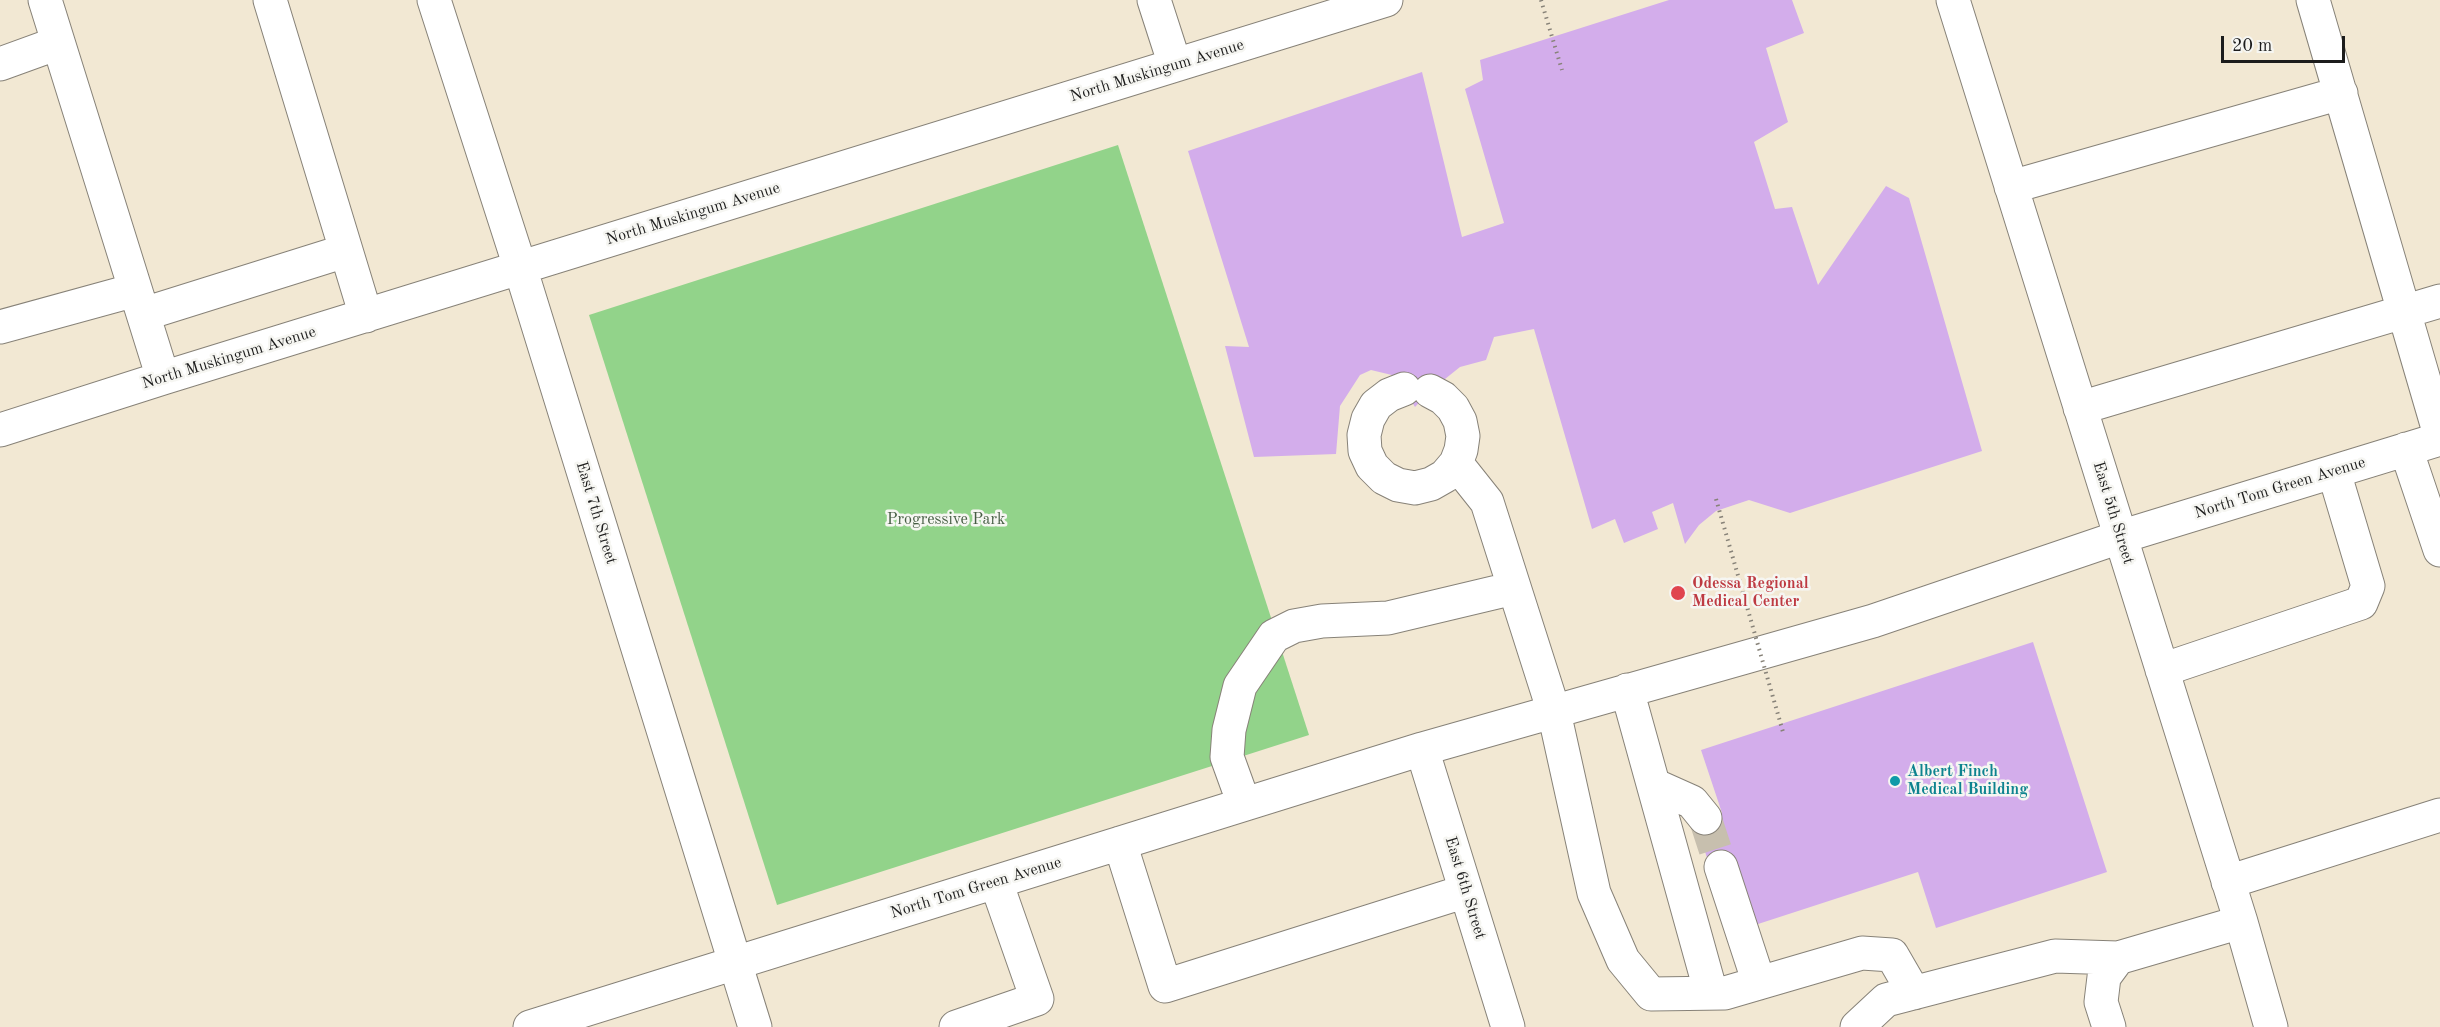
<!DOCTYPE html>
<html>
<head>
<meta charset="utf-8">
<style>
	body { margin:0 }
	#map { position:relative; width:2440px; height:1027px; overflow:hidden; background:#f2e8d3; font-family:"Old Standard TT",serif }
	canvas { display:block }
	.scale { position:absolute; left:2221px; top:36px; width:124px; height:27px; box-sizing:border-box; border:3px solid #1c1c1c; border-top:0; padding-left:8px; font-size:18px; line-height:21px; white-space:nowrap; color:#1c1c1c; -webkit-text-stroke:4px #f6f6f2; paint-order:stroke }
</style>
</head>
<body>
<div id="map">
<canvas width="2440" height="1027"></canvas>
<div class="scale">20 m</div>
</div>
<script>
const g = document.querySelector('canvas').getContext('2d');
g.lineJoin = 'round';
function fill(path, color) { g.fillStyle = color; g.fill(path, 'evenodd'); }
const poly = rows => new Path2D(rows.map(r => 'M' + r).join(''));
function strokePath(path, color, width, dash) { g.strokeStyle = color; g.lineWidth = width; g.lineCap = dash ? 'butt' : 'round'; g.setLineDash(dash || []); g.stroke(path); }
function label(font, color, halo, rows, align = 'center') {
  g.font = font + ' "Old Standard TT",serif'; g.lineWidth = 5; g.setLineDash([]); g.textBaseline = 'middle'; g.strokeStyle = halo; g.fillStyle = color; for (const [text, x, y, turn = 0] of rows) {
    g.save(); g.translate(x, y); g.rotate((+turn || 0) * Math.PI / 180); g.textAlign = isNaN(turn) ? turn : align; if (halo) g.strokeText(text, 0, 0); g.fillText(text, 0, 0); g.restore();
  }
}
const green = poly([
	[1118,145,1309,735,777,905,589,315]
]);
const building = poly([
	[1669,0,1792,0,1804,33,1766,48,1788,122,1754,142,1775,209,1792,207,1818,285,1886,186,1909,198,1982,451,1790,513,1749,500,1716,511,1699,525,1685,544,1673,503,1652,512,1658,529,1624,543,1615,519,1592,529,1534,329,1494,337,1486,360,1460,367,1430,391,1415,407,1396,376,1371,370,1360,375,1340,406,1336,454,1254,457,1225,346,1249,347,1188,151,1422,72,1462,237,1504,223,1465,89,1483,80,1480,60],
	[2033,642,2107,872,1936,928,1918,872,1755,925,1711,870,1695,821,1722,813,1701,750]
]);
const minorTunnel = poly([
	[1705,818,1721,867]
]);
const path = poly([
	[1541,0,1562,70]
]);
const minor = poly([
	[45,0,163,378],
	[270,0,366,316],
	[434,0,520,267,755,1027],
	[1154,0,1175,65],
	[1953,0,2241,922,2271,1027],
	[2313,0,2440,435],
	[0,64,58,43],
	[2011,187,2341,93],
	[144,314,345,251],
	[0,327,135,290],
	[1404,389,1389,395,1376,405,1368,419,1364,435,1365,451,1372,466,1384,478,1398,485,1415,488,1431,484,1445,476,1456,463,1461,450,1463,436,1460,421,1453,408,1443,398,1430,391],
	[2080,408,2440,301],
	[0,430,163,378,1386,0],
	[2406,449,2440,550],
	[1456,463,1487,502,1554,712,1594,893,1623,960,1651,994,1725,993,1862,953,1892,955,1914,993],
	[2162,670,2361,603,2368,586,2334,472],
	[1627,690,1711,993],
	[1422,749,1508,1027],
	[1654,785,1692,802,1705,818],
	[1244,804,1227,757,1229,730,1240,686,1274,636,1294,626,1322,621,1388,618,1514,588],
	[1120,843,1165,986,1466,891],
	[1721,867,1759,983],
	[2228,882,2440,815],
	[530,1027,1422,749,1873,621,2120,537,2440,439],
	[956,1027,1037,999,996,882],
	[1857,1027,1886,1000,2055,956,2118,958],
	[2109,1027,2101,1002,2104,977,2118,958,2241,922]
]);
const pathBridge = poly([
	[1716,499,1783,732]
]);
const markers = [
	[1678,593,8,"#e0444e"],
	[1895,781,6,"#0f9aa8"]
];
const streetNames = [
	["North Muskingum Avenue",1157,71,-17],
	["North Muskingum Avenue",693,214,-17],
	["North Muskingum Avenue",229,358,-17],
	["North Tom Green Avenue",2280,488,-17],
	["East 7th Street",596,513,73],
	["East 5th Street",2113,513,73],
	["North Tom Green Avenue",976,888,-17],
	["East 6th Street",1465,888,73]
];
const parkNames = [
	["Progressive Park",946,520]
];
const healthNames = [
	["Odessa Regional",1692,584],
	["Medical Center",1692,602]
];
const cultureNames = [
	["Albert Finch",1907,772],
	["Medical Building",1907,790]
];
fill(green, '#92d38a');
fill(building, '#d3adeb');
strokePath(minorTunnel, '#c7bfae', 33, [33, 16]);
strokePath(minor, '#878278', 35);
strokePath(path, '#878278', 4, [1.5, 4.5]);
strokePath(minor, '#fff', 33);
strokePath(pathBridge, '#878278', 4, [1.5, 4.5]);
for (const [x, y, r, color] of markers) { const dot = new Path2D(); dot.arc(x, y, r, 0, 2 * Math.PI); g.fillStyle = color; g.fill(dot); strokePath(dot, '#f6f6f2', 2); }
label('16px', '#1c1c1c', '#f6f6f2', streetNames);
label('16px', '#455c42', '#f6f6f2', parkNames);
label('bold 16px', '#be3a42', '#f6f6f2', healthNames, 'left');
label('bold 16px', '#0d838f', '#f6f6f2', cultureNames, 'left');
</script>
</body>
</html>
